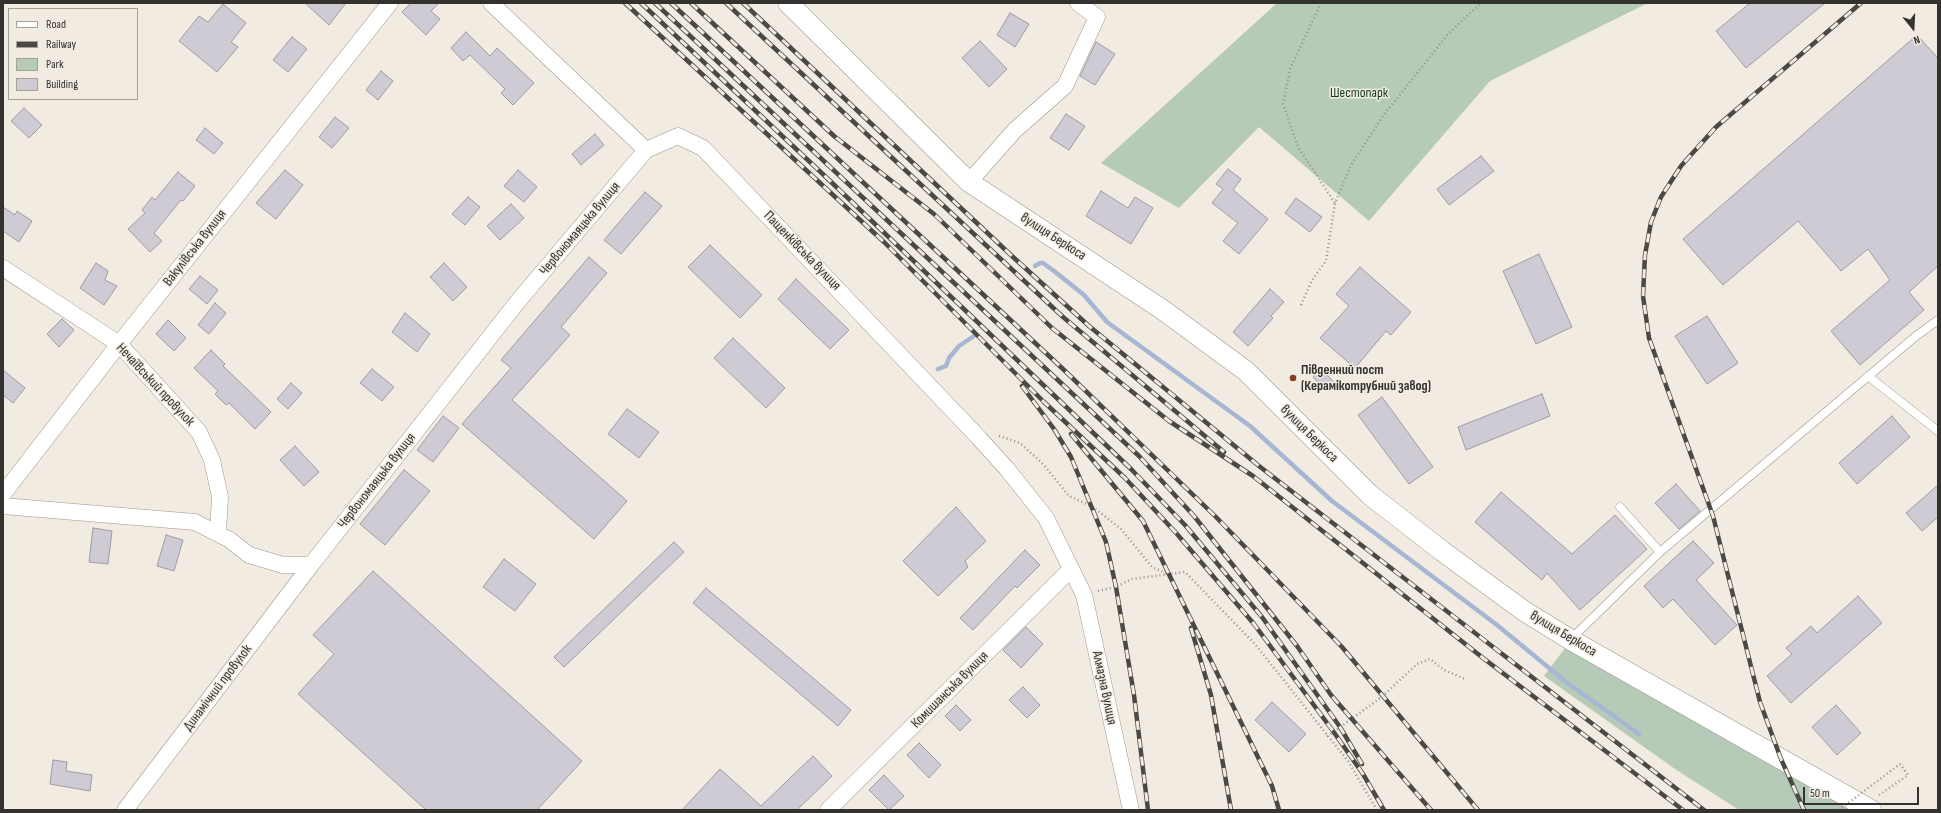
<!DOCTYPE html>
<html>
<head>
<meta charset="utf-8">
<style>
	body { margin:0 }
	#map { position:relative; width:1941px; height:813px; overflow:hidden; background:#f1ebe1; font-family:"Sofia Sans Condensed",sans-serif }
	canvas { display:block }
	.frame { position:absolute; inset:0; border:4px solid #34322e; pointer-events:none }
	.legend { position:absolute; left:8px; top:8px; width:130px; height:92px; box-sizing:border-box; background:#f1ebe1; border:1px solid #a5a199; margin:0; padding:5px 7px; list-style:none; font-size:12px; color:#34322e }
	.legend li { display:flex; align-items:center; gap:8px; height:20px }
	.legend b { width:20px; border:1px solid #a5a199 }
	.north { position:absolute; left:1893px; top:8px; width:40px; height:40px; -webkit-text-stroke:3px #f1ebe1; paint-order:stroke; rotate:162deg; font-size:11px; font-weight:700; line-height:16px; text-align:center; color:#34322e }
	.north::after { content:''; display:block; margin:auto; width:14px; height:18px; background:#34322e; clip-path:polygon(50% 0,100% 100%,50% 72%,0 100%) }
	.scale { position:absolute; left:1803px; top:787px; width:116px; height:18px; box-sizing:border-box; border:2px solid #34322e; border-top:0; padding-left:5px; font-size:12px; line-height:14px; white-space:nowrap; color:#34322e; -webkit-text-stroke:3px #f1ebe1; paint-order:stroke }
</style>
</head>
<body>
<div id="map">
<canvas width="1941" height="813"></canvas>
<div class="frame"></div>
<ul class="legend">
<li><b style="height:5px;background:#fff"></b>Road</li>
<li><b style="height:5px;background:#4b4944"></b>Railway</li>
<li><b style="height:11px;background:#b5cbb8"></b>Park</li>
<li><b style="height:11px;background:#cecbd5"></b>Building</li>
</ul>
<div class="north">N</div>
<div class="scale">50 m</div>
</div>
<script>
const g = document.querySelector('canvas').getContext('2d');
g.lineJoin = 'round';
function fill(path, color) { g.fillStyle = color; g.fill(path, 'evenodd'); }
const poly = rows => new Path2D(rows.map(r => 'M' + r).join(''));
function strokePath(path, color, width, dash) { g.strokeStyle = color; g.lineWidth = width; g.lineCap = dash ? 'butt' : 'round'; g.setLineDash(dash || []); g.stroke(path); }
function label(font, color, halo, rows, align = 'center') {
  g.font = font + ' "Sofia Sans Condensed",sans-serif'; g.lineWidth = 3; g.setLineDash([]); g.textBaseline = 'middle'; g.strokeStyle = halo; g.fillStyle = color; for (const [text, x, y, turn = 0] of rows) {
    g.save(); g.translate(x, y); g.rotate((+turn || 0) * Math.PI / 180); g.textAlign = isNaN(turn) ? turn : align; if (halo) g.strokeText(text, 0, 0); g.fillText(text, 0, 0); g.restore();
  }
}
const green = poly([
	[1277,3,1648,3,1490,81,1369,221,1259,127,1179,208,1101,163],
	[1571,640,1876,810,1739,810,1675,769,1544,676]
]);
const stream = poly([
	[1035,266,1040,263,1043,263,1054,271,1084,295,1107,322,1250,426,1332,501,1497,625,1566,682,1639,734],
	[938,369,946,366,949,358,959,346,974,336]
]);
const building = poly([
	[305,3,346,3,329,25,305,3],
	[411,3,439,3,431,11,440,19,426,35,402,12,411,3],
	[1750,3,1825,3,1746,68,1716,31,1750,3],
	[223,4,246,23,231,42,238,47,217,72,179,41,199,16,208,22,223,4],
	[1010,13,1029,24,1015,47,997,35,1010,13],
	[466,32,490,56,497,48,534,83,513,105,501,93,505,89,470,55,463,61,451,48,466,32],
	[1917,35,1938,58,1938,266,1909,292,1924,310,1860,365,1831,331,1890,280,1868,249,1841,271,1798,221,1723,285,1683,239,1917,35],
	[292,37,307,49,288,72,273,60,292,37],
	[980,41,1007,69,989,87,962,58,980,41],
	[1096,42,1115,54,1095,85,1080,76,1096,42],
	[381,71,393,81,378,100,366,90,381,71],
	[24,108,42,125,29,138,11,121,24,108],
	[1066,114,1085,126,1069,150,1050,138,1066,114],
	[335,117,349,128,332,148,319,137,335,117],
	[205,128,223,143,214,154,196,140,205,128],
	[595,134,604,145,581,165,572,154,595,134],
	[1481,156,1494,171,1449,205,1437,189,1481,156],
	[1228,169,1241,179,1233,190,1268,219,1239,254,1223,241,1238,223,1212,203,1223,189,1216,184,1228,169],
	[285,170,303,185,276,219,256,203,285,170],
	[518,170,537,187,524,202,504,186,518,170],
	[178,172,195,186,183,201,181,200,154,233,162,241,150,252,128,229,145,213,142,210,152,197,155,200,178,172],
	[1101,191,1128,208,1135,197,1153,208,1131,244,1086,216,1101,191],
	[645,192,662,206,621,254,604,240,645,192],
	[468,197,480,207,465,225,452,214,468,197],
	[1296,198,1322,217,1310,232,1285,213,1296,198],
	[511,204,524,218,500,240,487,226,511,204],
	[3,207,15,215,17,211,32,221,19,242,3,231,3,207],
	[710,245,762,295,740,318,688,267,710,245],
	[1539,254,1572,327,1536,344,1503,271,1539,254],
	[589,257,607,273,561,327,570,335,512,400,627,501,594,539,462,424,511,368,501,360,589,257],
	[96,263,108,271,105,280,117,286,104,305,80,288,96,263],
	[444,263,467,287,453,301,430,277,444,263],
	[1360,267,1411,312,1391,335,1386,331,1355,368,1320,338,1349,306,1336,294,1360,267],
	[200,276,218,290,207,304,189,289,200,276],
	[796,279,849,330,830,349,778,299,796,279],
	[1270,289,1284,302,1271,316,1273,318,1248,346,1233,332,1270,289],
	[215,303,226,313,209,334,198,325,215,303],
	[405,313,430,334,417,352,392,332,405,313],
	[1707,316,1738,363,1707,384,1675,336,1707,316],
	[62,319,74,330,59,347,47,334,62,319],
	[168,320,186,338,174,351,156,334,168,320],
	[733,338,785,388,766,408,714,358,733,338],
	[211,350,225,364,223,366,271,412,255,429,229,403,226,405,215,394,218,391,194,368,211,350],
	[372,369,394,387,382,401,360,383,372,369],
	[1321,369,1334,382,1325,390,1313,377,1321,369],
	[3,370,25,388,13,403,3,395,3,370],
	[291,383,302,393,288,409,277,399,291,383],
	[1542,394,1550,416,1466,450,1458,427,1542,394],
	[1382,397,1433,467,1409,484,1358,415,1382,397],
	[627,409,659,432,639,458,608,434,627,409],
	[443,416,459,428,433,462,417,450,443,416],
	[1892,416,1910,437,1857,484,1839,463,1892,416],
	[295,446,319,472,304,486,280,460,295,446],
	[404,470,430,491,385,545,360,524,404,470],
	[1676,484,1700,511,1679,529,1655,503,1676,484],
	[1938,485,1938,517,1922,531,1906,513,1938,485],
	[1501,492,1572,554,1615,515,1647,549,1580,610,1547,573,1542,580,1475,522,1501,492],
	[956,507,986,541,965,561,968,567,938,596,903,561,956,507],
	[93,528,112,531,108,564,89,562,93,528],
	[166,535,183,540,174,571,157,566,166,535],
	[1693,541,1714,563,1696,580,1737,625,1715,645,1673,599,1663,608,1644,586,1693,541],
	[674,542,684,552,564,667,554,657,674,542],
	[1025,550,1040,565,1017,588,1015,586,973,630,960,618,1025,550],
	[504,559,536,584,515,611,483,587,504,559],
	[373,571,582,761,537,810,426,810,298,694,334,654,313,635,373,571],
	[706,588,851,710,838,726,693,603,706,588],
	[1858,596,1882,623,1791,703,1767,676,1792,654,1786,648,1811,626,1817,633,1858,596],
	[1026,627,1043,644,1021,668,1003,650,1026,627],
	[1023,687,1040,705,1027,718,1009,700,1023,687],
	[1272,702,1306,734,1289,752,1255,720,1272,702],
	[956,705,971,720,960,731,945,716,956,705],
	[1836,705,1861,733,1837,755,1812,727,1836,705],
	[919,743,941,765,929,778,907,755,919,743],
	[813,756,832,776,797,810,682,810,720,769,761,806,813,756],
	[53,760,67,762,66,771,92,775,90,791,50,784,53,760],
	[884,775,904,796,889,810,869,790,884,775]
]);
const path = poly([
	[1321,3,1290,69,1283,104,1298,147,1335,203],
	[1301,305,1312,280,1326,261,1335,203,1351,165,1383,116,1448,34,1481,3],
	[999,436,1020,443,1043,464,1069,496,1093,507,1121,529,1152,567,1170,575],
	[1098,591,1116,587,1132,579,1185,572,1255,644,1328,736],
	[1879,795,1908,775,1900,764],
	[1377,810,1348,761,1328,736,1383,696,1417,664,1430,659,1444,670,1465,679]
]);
const service = poly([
	[1868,376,1938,431],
	[1620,507,1660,552],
	[1571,639,1660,552,1916,336,1938,320]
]);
const minor = poly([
	[491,3,646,150,678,136,703,148,979,438,1007,469,1046,518,1084,595,1131,810],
	[969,182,1015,130,1065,86,1097,17,1078,3],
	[3,268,119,344,199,432,212,460,220,497,218,533],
	[3,494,119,344,390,3],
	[3,506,195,522,230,540,249,555,283,565,311,565,519,300,646,150],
	[125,810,311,565],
	[828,810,1071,569]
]);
const tertiary = poly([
	[788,3,969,182,1163,310,1246,371,1370,495,1442,551,1524,611,1571,640,1871,810]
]);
const rail = poly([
	[625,3,884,242,1044,402,1125,478,1177,534,1254,624,1333,731,1363,774,1384,810],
	[641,3,828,179,1131,469,1185,525,1262,617,1340,727,1362,764],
	[655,3,1139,456,1194,516,1297,646,1331,695,1431,810],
	[671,3,1063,369,1216,517,1342,647,1478,810],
	[691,3,834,136,934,214,1052,328,1169,421,1253,476,1483,658,1683,810],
	[726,3,1063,317,1224,452],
	[743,3,1013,257,1089,326,1259,466,1704,810],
	[1022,386,1054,429,1071,457,1106,542,1116,587,1134,695,1148,810],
	[1071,434,1143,521,1272,786,1279,810],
	[1191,628,1211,695,1231,810],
	[1804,810,1781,759,1760,702,1713,516,1649,338,1643,296,1645,255,1651,222,1661,197,1681,166,1716,127,1861,3]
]);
const pathBridge = poly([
	[1839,810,1900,764]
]);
const markers = [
	[1293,378,4,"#863d22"]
];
const parkNames = [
	["Шестопарк",1359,93]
];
const streetNames = [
	["Червономаяцька вулиця",580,229,-50],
	["вулиця Беркоса",1053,237,33],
	["Вакулівська вулиця",195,248,-52],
	["Пащенківська вулиця",802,251,46],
	["Нечаївський провулок",155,385,47],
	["вулиця Беркоса",1309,434,45],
	["Червономаяцька вулиця",377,481,-52],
	["вулиця Беркоса",1563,634,31],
	["Динамічний провулок",218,688,-53],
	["Алмазна вулиця",1104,688,78],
	["Комишанська вулиця",950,690,-45]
];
const poiNames = [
	["Південний пост",1301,370],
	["(Керамікотрубний завод)",1301,386]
];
fill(green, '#b5cbb8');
strokePath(stream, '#a6b6d3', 4.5);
fill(building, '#cecbd5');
strokePath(building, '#9e9ba5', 1);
strokePath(service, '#9d978e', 9);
strokePath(minor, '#9d978e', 17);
strokePath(tertiary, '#9d978e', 21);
strokePath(path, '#949089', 2.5, [1, 3]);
strokePath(service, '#fff', 8);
strokePath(minor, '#fff', 16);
strokePath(tertiary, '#fff', 20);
strokePath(rail, '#4b4944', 4.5);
strokePath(rail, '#f1ebe1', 3, [9]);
strokePath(pathBridge, '#949089', 2.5, [1, 3]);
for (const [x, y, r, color] of markers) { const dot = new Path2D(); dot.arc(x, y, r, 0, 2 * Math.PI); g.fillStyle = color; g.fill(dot); strokePath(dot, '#f1ebe1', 1.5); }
label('14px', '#0c3a1a', '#f1ebe1', parkNames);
label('14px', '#34322e', '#f1ebe1', streetNames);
label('bold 14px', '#34322e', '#f1ebe1', poiNames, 'left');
</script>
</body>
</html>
